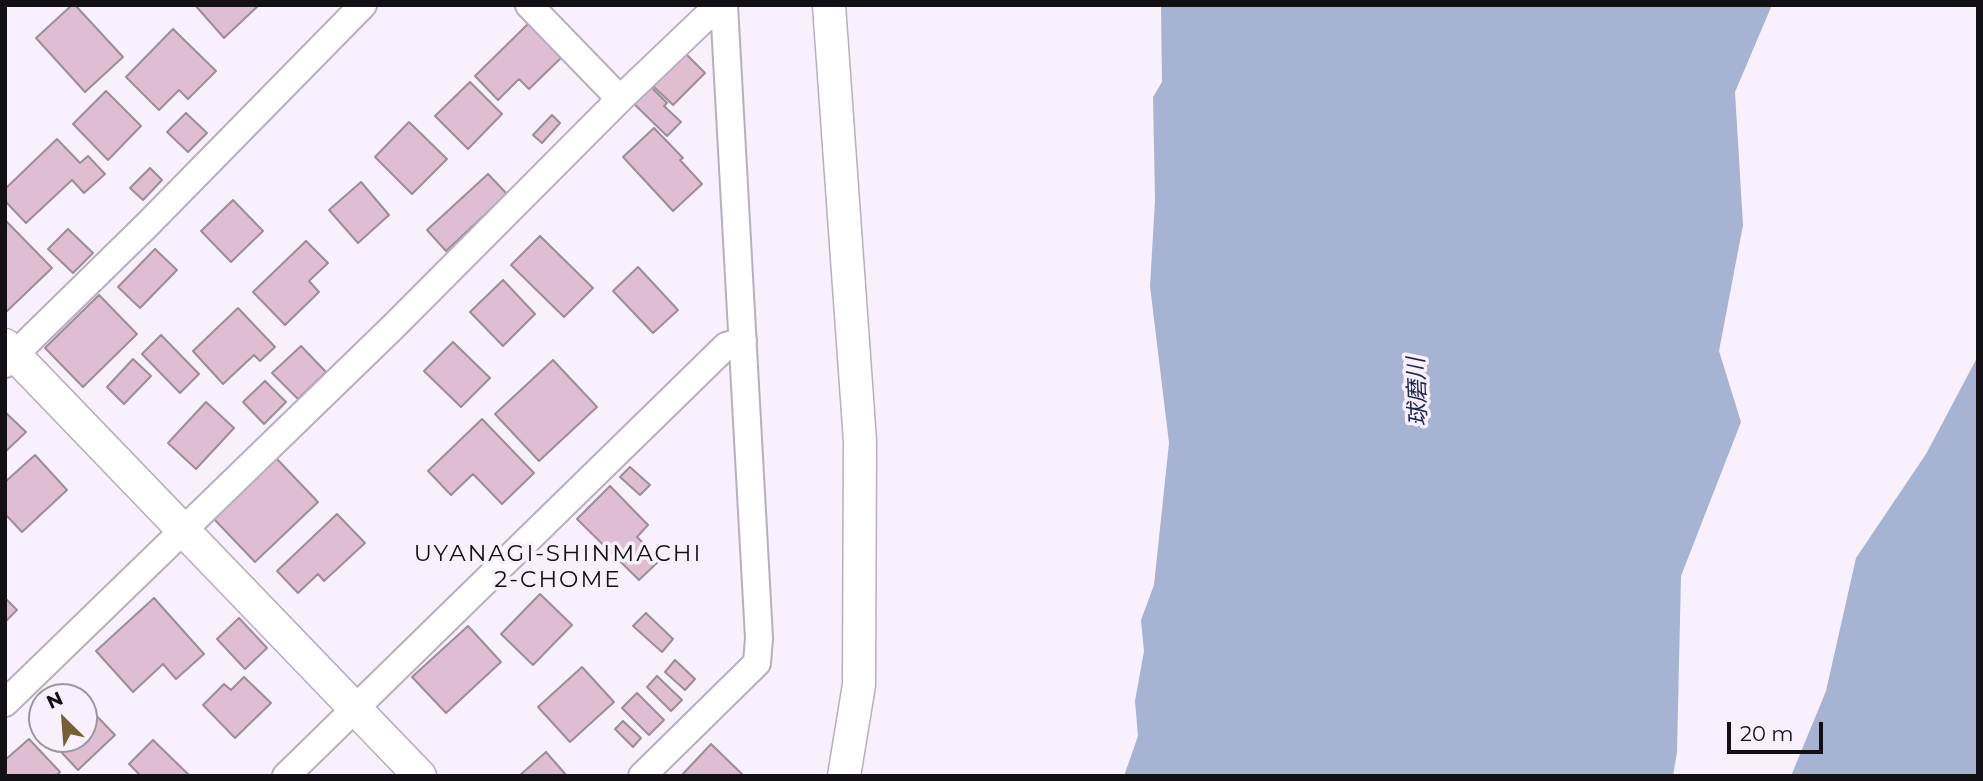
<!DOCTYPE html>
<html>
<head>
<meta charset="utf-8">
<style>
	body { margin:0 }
	#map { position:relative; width:1983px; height:781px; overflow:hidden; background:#f9f0fd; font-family:Montserrat,sans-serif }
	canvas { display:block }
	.frame { position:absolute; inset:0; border:7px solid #131015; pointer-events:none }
	.north { position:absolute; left:28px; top:683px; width:70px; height:70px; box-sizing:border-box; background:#f9f0fd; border:2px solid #9d96a0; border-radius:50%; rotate:335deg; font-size:19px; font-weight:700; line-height:28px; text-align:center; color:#131015 }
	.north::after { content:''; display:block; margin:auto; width:24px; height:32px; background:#785e30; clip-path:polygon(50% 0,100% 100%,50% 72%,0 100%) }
	.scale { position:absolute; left:1727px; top:722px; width:96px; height:32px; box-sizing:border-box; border:4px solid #131015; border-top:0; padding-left:9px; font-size:21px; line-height:24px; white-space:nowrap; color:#131015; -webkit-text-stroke:5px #f9f0fd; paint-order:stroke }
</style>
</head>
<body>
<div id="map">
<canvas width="1983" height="781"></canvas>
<div class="frame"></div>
<div class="north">N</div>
<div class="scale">20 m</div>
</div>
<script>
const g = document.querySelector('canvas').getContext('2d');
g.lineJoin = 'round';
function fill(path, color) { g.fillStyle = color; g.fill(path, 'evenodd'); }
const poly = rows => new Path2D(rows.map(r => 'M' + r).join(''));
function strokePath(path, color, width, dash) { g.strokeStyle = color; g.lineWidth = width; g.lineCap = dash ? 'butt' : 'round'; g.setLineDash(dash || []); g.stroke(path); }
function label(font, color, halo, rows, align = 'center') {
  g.font = font + ' Montserrat,"Noto Sans JP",sans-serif'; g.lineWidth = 7; g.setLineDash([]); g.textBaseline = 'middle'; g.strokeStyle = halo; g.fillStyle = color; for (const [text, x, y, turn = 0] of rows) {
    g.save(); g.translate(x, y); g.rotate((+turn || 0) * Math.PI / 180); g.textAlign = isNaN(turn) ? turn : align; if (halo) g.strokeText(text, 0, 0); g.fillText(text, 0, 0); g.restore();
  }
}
const water = poly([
	[1161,5,1772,5,1735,92,1743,225,1719,351,1741,422,1681,576,1677,752,1673,776,1124,776,1138,736,1135,701,1144,651,1141,620,1154,585,1169,443,1150,286,1155,200,1153,97,1162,82],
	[1978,356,1978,776,1791,776,1826,691,1856,558,1926,454]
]);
const building = poly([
	[72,5,75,5,123,57,85,92,36,38,72,5],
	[195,5,259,5,224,38,195,5],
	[531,21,564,55,529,89,519,79,498,100,475,76,531,21],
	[173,29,216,71,188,99,179,90,159,110,126,77,173,29],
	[684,52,705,73,673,105,652,85,684,52],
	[470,82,502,114,468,149,435,116,470,82],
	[647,83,667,103,664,106,681,122,667,136,630,100,647,83],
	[106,91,141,126,108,160,73,124,106,91],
	[186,113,207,133,188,152,167,132,186,113],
	[552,115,560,123,542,143,533,135,552,115],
	[409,122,447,159,412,194,375,157,409,122],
	[654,128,683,158,680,160,702,184,673,211,623,157,654,128],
	[57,139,80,163,88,156,105,174,84,193,72,180,26,223,5,201,5,189,57,139],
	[150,168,162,180,143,200,130,188,150,168],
	[488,174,507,194,446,251,427,230,488,174],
	[361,182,389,215,358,243,329,210,361,182],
	[233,200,263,231,231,262,201,231,233,200],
	[5,220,52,268,5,313,5,220],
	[68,229,93,253,73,273,48,249,68,229],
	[540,236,593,288,564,317,511,265,540,236],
	[306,241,328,263,309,281,319,292,285,325,253,292,306,241],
	[155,249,177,270,140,308,118,287,155,249],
	[638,267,678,310,653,333,613,291,638,267],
	[503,280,535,314,503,346,470,312,503,280],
	[99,295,137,334,83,387,45,348,99,295],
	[238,308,275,347,260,361,254,355,223,384,193,351,238,308],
	[161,335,199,374,180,393,142,354,161,335],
	[453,342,490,378,461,407,424,371,453,342],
	[301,346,326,372,298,399,272,373,301,346],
	[133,359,151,376,124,404,107,387,133,359],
	[553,360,597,407,539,461,495,414,553,360],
	[265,381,286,402,264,424,243,402,265,381],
	[206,402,234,428,196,469,168,443,206,402],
	[5,412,26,432,5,452,5,412],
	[482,419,534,473,502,504,473,474,451,495,428,471,482,419],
	[35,455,67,490,22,532,5,514,5,482,35,455],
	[276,458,318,502,255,562,213,518,276,458],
	[630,467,650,485,640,495,620,477,630,467],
	[610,486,648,525,637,537,660,560,639,580,577,519,610,486],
	[337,514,365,543,324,581,318,574,298,593,277,571,337,514],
	[540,594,572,625,533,665,501,634,540,594],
	[5,598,17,610,5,622,5,598],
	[154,598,204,654,176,679,163,664,133,692,96,651,154,598],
	[646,613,673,639,662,652,633,626,646,613],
	[239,618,267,648,245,669,217,639,239,618],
	[468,626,501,662,446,713,412,677,468,626],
	[675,660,695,679,685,690,665,672,675,660],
	[582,667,614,702,570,742,538,707,582,667],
	[657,676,682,700,671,711,647,687,657,676],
	[244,677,271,703,235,738,203,705,224,684,231,690,244,677],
	[637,693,664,720,649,735,622,708,637,693],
	[84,703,115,735,78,770,49,739,84,739,84,703],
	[623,721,641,738,633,747,615,729,623,721],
	[29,739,60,772,56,776,5,776,5,760,29,739],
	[153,740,190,776,141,776,129,764,153,740],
	[711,744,744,776,681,776,711,744],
	[546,752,567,776,519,776,546,752]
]);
const minor = poly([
	[529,5,620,99],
	[5,364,147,225,363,5],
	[5,703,395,325,620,99,706,17,724,8],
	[286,776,726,346,743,341],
	[642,776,757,663,759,638,724,5]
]);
const tertiary = poly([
	[829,5,860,441,859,685,844,776],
	[5,345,420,776]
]);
const waterNames = [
	["球磨川",1418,392,-92]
];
const neighbourhoodNames = [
	["UYANAGI-SHINMACHI",558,554],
	["2-CHOME",558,580]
];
fill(water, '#a6b3d2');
fill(building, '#dfbed3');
strokePath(building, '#9b8d96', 2);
strokePath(minor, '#b7afbb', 30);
strokePath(tertiary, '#b7afbb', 35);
strokePath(minor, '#fff', 26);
strokePath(tertiary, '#fff', 32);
label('italic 23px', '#18274f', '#f9f0fd', waterNames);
g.letterSpacing = '2px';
label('23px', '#131015', '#f9f0fd', neighbourhoodNames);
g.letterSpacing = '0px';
</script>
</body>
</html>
